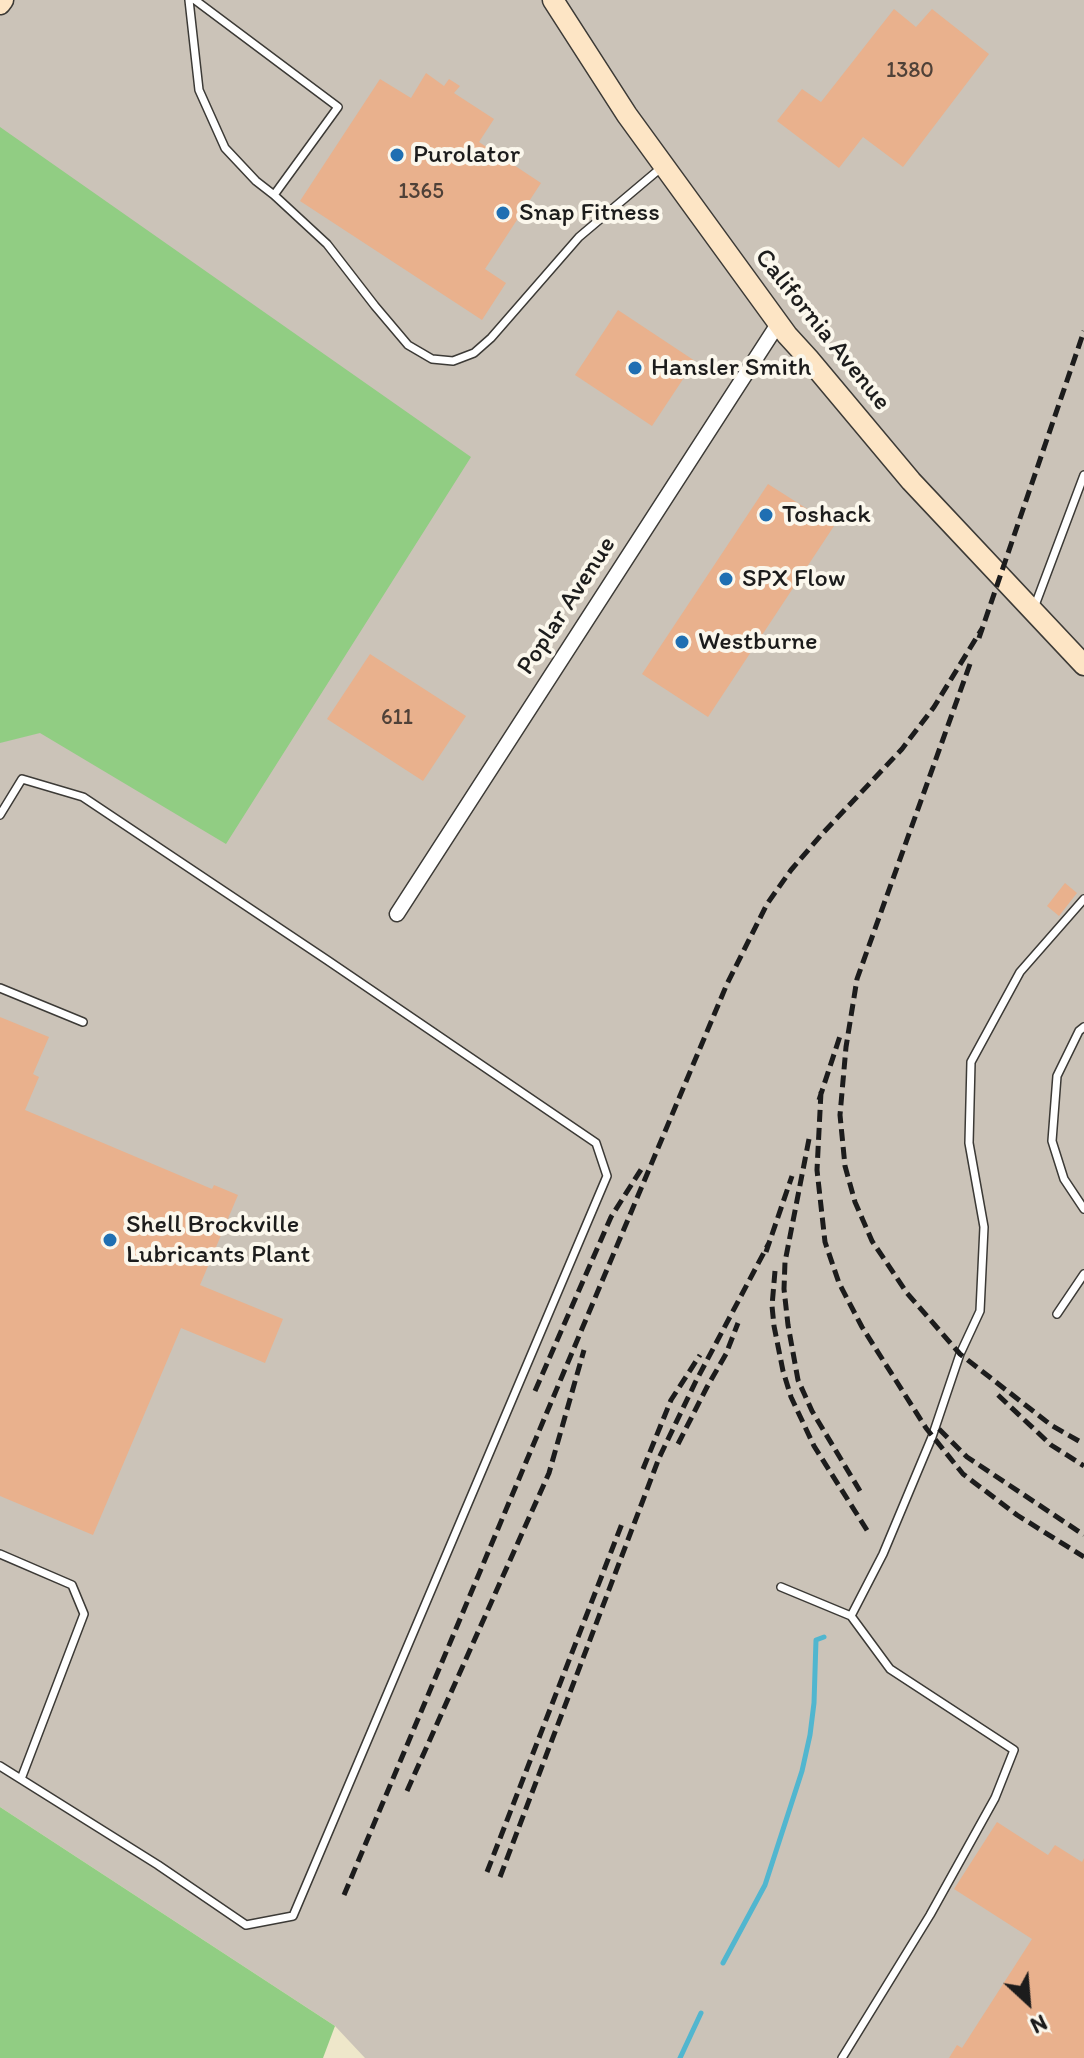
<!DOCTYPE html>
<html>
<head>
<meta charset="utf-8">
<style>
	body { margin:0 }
	#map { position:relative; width:1084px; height:2058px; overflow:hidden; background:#eee7ca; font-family:Itim,sans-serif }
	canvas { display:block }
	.north { position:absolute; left:988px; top:1962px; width:80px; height:80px; -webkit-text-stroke:6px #fbf7ec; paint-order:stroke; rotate:154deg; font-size:22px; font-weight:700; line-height:32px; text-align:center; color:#1c1c1c }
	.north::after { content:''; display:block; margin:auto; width:28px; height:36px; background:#1c1c1c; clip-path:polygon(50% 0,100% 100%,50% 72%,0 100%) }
</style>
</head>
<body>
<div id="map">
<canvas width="1084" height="2058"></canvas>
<div class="north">N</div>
</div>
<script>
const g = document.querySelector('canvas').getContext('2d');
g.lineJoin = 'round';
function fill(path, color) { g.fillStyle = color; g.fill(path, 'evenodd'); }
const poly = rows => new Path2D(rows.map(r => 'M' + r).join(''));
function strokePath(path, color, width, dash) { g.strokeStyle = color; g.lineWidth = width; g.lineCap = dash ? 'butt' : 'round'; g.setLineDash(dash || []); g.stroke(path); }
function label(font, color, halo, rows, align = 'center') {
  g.font = font + ' Itim,sans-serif'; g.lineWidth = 8; g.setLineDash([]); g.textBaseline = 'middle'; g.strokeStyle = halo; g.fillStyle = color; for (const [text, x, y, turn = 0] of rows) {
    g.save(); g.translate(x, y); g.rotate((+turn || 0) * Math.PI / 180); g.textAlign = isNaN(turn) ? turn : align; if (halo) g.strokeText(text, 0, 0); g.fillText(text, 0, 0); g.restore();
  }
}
const industrial = poly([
	[0,0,1084,0,1084,2058,365,2058,335,2026,0,1807]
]);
const green = poly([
	[0,127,471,457,226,844,40,733,0,743],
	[0,1807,335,2026,323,2058,0,2058]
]);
const stream = poly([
	[723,1963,765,1885,802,1771,810,1735,814,1703,816,1640,824,1637],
	[680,2058,701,2013]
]);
const building = poly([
	[894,9,916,27,932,9,989,54,903,167,863,137,839,168,777,121,802,89,821,102],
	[426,73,444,86,449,79,460,86,454,93,494,119,479,142,541,183,485,269,506,283,482,320,300,201,380,79,411,98],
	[618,310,695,361,652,426,575,375],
	[768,484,834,526,708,717,642,674],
	[370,654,466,716,423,781,327,719],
	[1065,883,1077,893,1059,916,1047,906],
	[0,1017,49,1037,33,1074,39,1077,25,1110,212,1189,214,1185,238,1195,200,1285,283,1319,265,1363,181,1328,93,1535,0,1496],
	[997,1822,1048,1855,1055,1845,1082,1862,1084,1858,1084,2058,949,2058,957,2045,962,2048,1032,1939,954,1889]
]);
const lane = poly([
	[189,0,199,90,225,148,256,181,274,195,327,244,375,306,408,345,432,359,453,361,474,353,491,338,579,237,662,167],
	[195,0,338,107,274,195],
	[1034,608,1084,475],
	[0,815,22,779,83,797,327,960,596,1143,607,1176,293,1916,246,1925,158,1865,0,1766],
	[0,988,83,1022],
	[1084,1027,1079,1031,1057,1076,1052,1141,1064,1179,1084,1209],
	[1057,1314,1084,1274],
	[0,1554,72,1585,84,1614,21,1779],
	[781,1587,851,1616],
	[842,2058,930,1915,995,1798,1014,1750,890,1669,851,1616,883,1554,932,1437,960,1354,980,1311,984,1227,969,1143,971,1062,1020,972,1084,899]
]);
const street = poly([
	[397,914,778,324]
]);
const secondary = poly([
	[553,0,627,115,787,335,808,358,911,481,1084,665],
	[0,4,3,0]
]);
const rail = poly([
	[979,638,1084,331],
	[970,664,857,979,846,1047,840,1115,845,1166,855,1202,872,1241,907,1293,960,1354,1051,1425,1084,1444],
	[821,1092,817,1170,825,1242,839,1283,862,1327,926,1428,963,1474,1017,1515,1084,1557],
	[819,1100,840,1036],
	[809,1139,785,1262,784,1289,788,1325,798,1380,812,1411,860,1491],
	[766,1252,792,1176],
	[775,1271,772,1306,774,1326,783,1371,791,1397,814,1446,870,1535],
	[535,1391,611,1217,642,1168],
	[998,1395,1051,1445,1084,1466],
	[939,1429,967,1457,1084,1535],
	[678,1444,707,1387,726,1354,738,1323],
	[643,1469,671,1400,700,1355],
	[407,1791,549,1473,584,1350],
	[487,1872,623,1521],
	[500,1877,659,1458,696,1381,769,1243],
	[344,1895,727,984,767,904,791,870,822,834,902,749,934,707,983,627]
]);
const markers = [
	[397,155,8,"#1f6fb2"],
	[503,213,8,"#1f6fb2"],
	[635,368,8,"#1f6fb2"],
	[766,515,8,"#1f6fb2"],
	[726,579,8,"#1f6fb2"],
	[682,642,8,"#1f6fb2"],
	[110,1240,8,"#1f6fb2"]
];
const numberNames = [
	["1380",910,71],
	["1365",421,192],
	["611",397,718]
];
const poiNames = [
	["Purolator",413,155],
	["Snap Fitness",519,213],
	["Hansler Smith",651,368],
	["Toshack",782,515],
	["SPX Flow",742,579],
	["Westburne",698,642],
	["Shell Brockville",126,1225],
	["Lubricants Plant",126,1255]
];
const streetNames = [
	["California Avenue",822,330,51],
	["Poplar Avenue",567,606,-57]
];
fill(industrial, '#cbc3b8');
fill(green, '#91cd83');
strokePath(stream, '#51b6cf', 5);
fill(building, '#e9b18d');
strokePath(lane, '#3c3a36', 10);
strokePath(street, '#3c3a36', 17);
strokePath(secondary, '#3c3a36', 23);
strokePath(lane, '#fff', 7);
strokePath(street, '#fff', 14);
strokePath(secondary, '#fde5c5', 20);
strokePath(rail, '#1c1c1c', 5, [12, 6]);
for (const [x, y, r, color] of markers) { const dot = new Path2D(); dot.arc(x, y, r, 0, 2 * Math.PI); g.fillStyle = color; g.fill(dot); strokePath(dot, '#fbf7ec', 3); }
label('22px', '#4f4138', null, numberNames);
label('26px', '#1c1c1c', '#fbf7ec', poiNames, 'left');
label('26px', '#1c1c1c', '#fbf7ec', streetNames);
</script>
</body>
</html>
